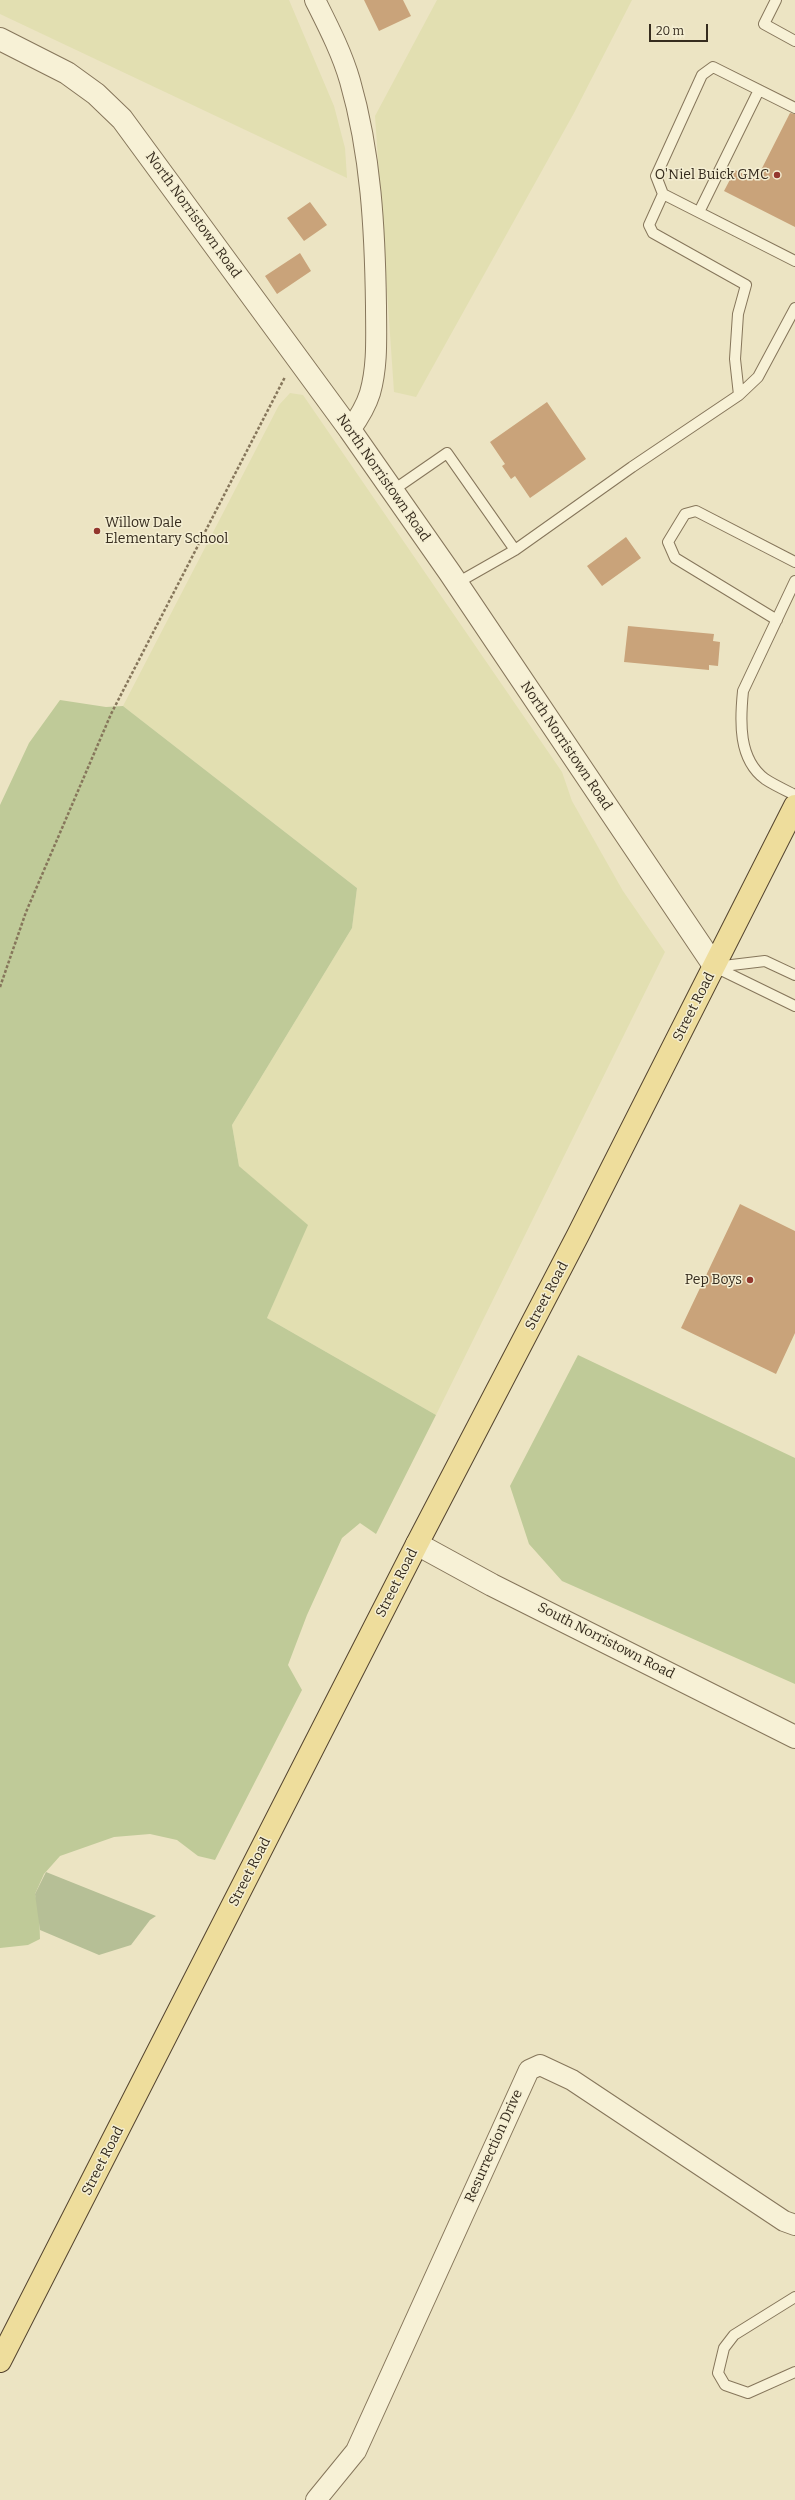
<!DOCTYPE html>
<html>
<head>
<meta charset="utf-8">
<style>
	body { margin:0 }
	#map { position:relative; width:795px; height:2500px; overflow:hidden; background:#ece4c3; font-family:Bitter,serif }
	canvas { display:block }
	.scale { position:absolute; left:649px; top:24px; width:59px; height:18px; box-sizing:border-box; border:2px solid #362c1e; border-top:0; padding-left:5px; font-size:12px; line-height:14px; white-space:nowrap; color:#362c1e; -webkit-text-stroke:3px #f4eed2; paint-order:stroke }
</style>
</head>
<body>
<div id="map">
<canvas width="795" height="2500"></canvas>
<div class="scale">20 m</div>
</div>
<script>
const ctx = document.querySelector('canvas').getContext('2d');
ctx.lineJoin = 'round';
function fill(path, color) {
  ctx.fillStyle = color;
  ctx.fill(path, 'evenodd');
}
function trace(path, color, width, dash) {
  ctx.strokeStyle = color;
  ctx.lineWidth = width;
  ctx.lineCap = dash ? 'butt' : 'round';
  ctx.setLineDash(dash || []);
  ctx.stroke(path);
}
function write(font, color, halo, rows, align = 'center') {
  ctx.font = font + ' Bitter,serif';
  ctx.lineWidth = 3;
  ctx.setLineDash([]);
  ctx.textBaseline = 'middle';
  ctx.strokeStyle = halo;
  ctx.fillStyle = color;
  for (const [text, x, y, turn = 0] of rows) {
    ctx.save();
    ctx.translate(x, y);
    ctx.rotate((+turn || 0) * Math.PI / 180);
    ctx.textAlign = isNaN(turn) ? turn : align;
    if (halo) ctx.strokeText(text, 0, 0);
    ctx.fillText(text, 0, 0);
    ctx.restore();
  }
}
fill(new Path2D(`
	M 0,0 L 289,0 L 334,106 L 345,148 L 347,178 L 0,14 Z
	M 437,0 L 632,0 L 574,113 L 416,397 L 394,392 L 375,116 Z
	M 290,393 L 303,395 L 562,772 L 572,801 L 623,891 L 665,952 L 436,1415 L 267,1318 L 307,1225 L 239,1166 L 232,1125 L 352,928 L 357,888 L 123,706 L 279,405 Z`), '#e2dfb1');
fill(new Path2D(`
	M 60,700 L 106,707 L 123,706 L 357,888 L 352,928 L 232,1125 L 239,1166 L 308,1225 L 267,1318 L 436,1415 L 376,1534 L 360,1523 L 342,1538 L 307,1615 L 288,1665 L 302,1690 L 215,1860 L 198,1856 L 177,1840 L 150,1834 L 114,1837 L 60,1856 L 44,1874 L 35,1894 L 39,1910 L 40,1939 L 28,1945 L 0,1948 L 0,805 L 29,743 Z
	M 578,1355 L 795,1458 L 795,1684 L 562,1581 L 529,1544 L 510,1486 Z`), '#bfca98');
fill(new Path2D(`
	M 46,1872 L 156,1916 L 150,1920 L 131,1945 L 99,1955 L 40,1930 L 35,1894 Z`), '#b6bf96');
fill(new Path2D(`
	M 364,0 L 403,0 L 411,16 L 379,31 Z
	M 790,113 L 795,114 L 795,227 L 724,191 L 735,170 L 756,180 Z
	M 310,202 L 327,225 L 304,241 L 287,218 Z
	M 300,253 L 311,271 L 277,294 L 265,276 Z
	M 547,402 L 586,459 L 530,498 L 515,476 L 511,479 L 502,466 L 505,464 L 490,442 Z
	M 626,537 L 641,558 L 602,586 L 587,566 Z
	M 628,626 L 714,634 L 713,641 L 720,642 L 718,666 L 709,665 L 709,670 L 624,662 Z
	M 740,1204 L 795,1231 L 795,1333 L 776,1374 L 681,1328 Z`), '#c9a37a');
const service = new Path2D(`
	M 776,0 L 764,24 L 795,41
	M 795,108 L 713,67 L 702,75 L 656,176 L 663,194 L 795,261
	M 663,194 L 649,225 L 653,233 L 746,285 L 738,314 L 735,359 L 739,395
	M 699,212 L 759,90
	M 392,491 L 447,453 L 515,550
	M 795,581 L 743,691 C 740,721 738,759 765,779 C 774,785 785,790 795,795
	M 457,583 L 515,550 L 632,467 L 739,395 L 758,377 L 795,308
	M 777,620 L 675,558 L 668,542 L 685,514 L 696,511 L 795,562
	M 715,967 L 795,1006
	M 715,967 L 765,961 L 795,975
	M 795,2297 L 734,2335 L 724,2348 L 718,2373 L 725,2385 L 748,2393 L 795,2372`);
const minor = new Path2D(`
	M 315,0 C 328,26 342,53 350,81 C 371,154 375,230 376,306 C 376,335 378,365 370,393 C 366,406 358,419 350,430
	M 316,2500 L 356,2451 L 529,2070 L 540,2065 L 572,2080 L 784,2221 L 795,2225`);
const tertiary = new Path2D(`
	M 0,39 L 67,73 L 96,94 L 122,119 L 350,430 L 450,573 L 715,967
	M 417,1544 L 492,1585 L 795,1737`);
const primary = new Path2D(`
	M 0,2361 L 417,1544 L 578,1235 L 795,806`);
trace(service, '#86765b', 12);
trace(minor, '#86765b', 22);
trace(tertiary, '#86765b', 24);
trace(primary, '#54442f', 24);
trace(new Path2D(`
	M 0,987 L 26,912 L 111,714 L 285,377`), '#86765b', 2.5, [3, 2]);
trace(service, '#f7f1d6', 10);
trace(minor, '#f7f1d6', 20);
trace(tertiary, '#f7f1d6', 22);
trace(primary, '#eedd9c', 22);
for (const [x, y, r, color] of [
	[777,175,4,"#93362d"],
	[97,531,4,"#93362d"],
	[750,1280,4,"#93362d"]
]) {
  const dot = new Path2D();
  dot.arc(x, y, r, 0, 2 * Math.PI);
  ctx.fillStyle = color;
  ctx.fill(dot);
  trace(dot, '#f4eed2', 1.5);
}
write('14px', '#362c1e', '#f4eed2', [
	["O'Niel Buick GMC",769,175],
	["Willow Dale",105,523,"left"],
	["Elementary School",105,539,"left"],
	["Pep Boys",742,1280]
], 'right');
write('14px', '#362c1e', '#f4eed2', [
	["North Norristown Road",193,215,54],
	["North Norristown Road",383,478,55],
	["North Norristown Road",566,746,56],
	["Street Road",694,1007,-63],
	["Street Road",547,1296,-62],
	["Street Road",397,1583,-63],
	["South Norristown Road",606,1641,27],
	["Street Road",250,1872,-63],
	["Resurrection Drive",494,2146,-66],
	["Street Road",103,2161,-63]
]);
</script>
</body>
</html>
